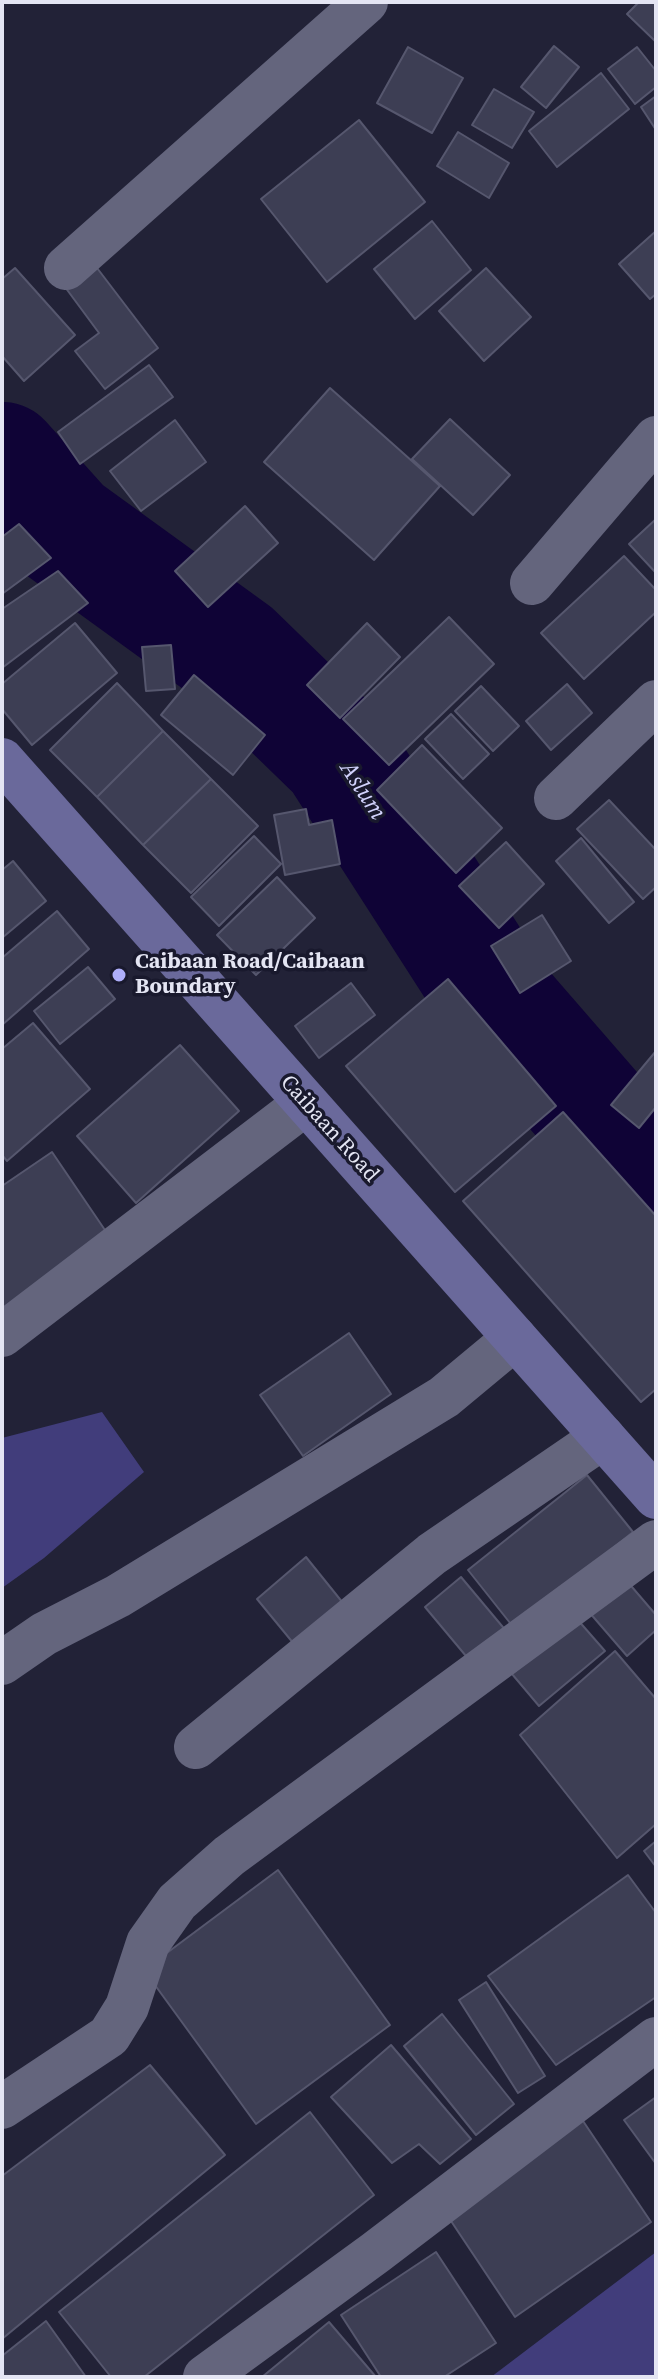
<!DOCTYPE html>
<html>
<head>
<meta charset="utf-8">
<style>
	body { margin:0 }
	#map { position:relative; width:658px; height:2379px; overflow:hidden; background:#222237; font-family:"Source Serif 4",serif }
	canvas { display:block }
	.frame { position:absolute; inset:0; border:4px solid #e4e5f3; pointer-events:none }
</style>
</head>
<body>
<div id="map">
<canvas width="658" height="2379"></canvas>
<div class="frame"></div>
</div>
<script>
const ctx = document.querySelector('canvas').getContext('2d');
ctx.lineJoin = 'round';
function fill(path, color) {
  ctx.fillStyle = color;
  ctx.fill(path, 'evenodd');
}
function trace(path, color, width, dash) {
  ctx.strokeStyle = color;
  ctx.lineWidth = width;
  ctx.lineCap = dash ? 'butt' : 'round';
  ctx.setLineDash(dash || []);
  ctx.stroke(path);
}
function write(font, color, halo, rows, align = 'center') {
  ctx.font = font + ' "Source Serif 4",serif';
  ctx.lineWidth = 7;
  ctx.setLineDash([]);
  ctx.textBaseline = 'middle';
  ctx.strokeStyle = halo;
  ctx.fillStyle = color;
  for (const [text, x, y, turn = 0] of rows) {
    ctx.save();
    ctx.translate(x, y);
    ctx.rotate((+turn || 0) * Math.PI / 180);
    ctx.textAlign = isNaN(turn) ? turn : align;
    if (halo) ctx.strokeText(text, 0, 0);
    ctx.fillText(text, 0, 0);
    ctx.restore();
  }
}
fill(new Path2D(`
	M 102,1412 L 144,1472 L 44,1558 L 2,1588 L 2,1438 Z
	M 656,2252 L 656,2377 L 491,2377 Z`), '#413d7b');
trace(new Path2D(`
	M 2,461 L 63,529 L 234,653 L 339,755 L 497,1001 L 656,1184`), '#0f0336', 118);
const building = new Path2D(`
	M 639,2 L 656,2 L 656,42 L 627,14 Z
	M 554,46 L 579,67 L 546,108 L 521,87 Z
	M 408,47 L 463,78 L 432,133 L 377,103 Z
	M 637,47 L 656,71 L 656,87 L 635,104 L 608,69 Z
	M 601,73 L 629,109 L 557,167 L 529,131 Z
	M 494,89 L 534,112 L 512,148 L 472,125 Z
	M 656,96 L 656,130 L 641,107 Z
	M 359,120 L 425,202 L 327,282 L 261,199 Z
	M 458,132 L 509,163 L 489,198 L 437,166 Z
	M 432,221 L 471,270 L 415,319 L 374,269 Z
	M 656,231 L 656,294 L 650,299 L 619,264 Z
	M 94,264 L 158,348 L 105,389 L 75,351 L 99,333 L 65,287 Z
	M 15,268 L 75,335 L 24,381 L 2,356 L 2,279 Z
	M 486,268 L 531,317 L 484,361 L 439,311 Z
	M 149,365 L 173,397 L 80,464 L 58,432 Z
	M 330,388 L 440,486 L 374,560 L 264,462 Z
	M 450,419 L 510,475 L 473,515 L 412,459 Z
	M 175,420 L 206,462 L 141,511 L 110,471 Z
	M 245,506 L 278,543 L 208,607 L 175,571 Z
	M 656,519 L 656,573 L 629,544 Z
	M 19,524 L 51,558 L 2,594 L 2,537 Z
	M 624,556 L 656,590 L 656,612 L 584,679 L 541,633 Z
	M 58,571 L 88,603 L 2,668 L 2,609 Z
	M 449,617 L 494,664 L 389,765 L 343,719 Z
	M 75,623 L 117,673 L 32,745 L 2,709 L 2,684 Z
	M 367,623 L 400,657 L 340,718 L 307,685 Z
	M 171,645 L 175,689 L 146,691 L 142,647 Z
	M 194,675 L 265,735 L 233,775 L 161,715 Z
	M 117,683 L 163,731 L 97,797 L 50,750 Z
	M 567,684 L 592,713 L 551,750 L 526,721 Z
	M 481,686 L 519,726 L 493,751 L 455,711 Z
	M 451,714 L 489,754 L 463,779 L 425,739 Z
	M 163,731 L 211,779 L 143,845 L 97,797 Z
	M 422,745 L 502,828 L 456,873 L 377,790 Z
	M 211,779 L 258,826 L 191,893 L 143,845 Z
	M 609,800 L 656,850 L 656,887 L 643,899 L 577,829 Z
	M 306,809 L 309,825 L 332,820 L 340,864 L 285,875 L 274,815 Z
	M 254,836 L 281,864 L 219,926 L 191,897 Z
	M 581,838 L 634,902 L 609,923 L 556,861 Z
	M 506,842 L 544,884 L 499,928 L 459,886 Z
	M 13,861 L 46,901 L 2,938 L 2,870 Z
	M 277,877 L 315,918 L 256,975 L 217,935 Z
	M 57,911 L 89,949 L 2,1025 L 2,958 Z
	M 542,915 L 571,961 L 520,993 L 491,946 Z
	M 88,967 L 115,999 L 60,1044 L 34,1011 Z
	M 448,979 L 556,1106 L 455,1192 L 346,1066 Z
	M 351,983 L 375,1015 L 319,1058 L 295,1026 Z
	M 33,1023 L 90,1089 L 7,1161 L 2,1155 L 2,1049 Z
	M 180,1045 L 239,1111 L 136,1203 L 77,1136 Z
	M 656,1051 L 656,1107 L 639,1128 L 611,1105 Z
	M 563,1112 L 656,1216 L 656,1389 L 641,1402 L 463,1201 Z
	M 52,1152 L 109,1236 L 2,1310 L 2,1186 Z
	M 349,1333 L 391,1394 L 303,1456 L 260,1395 Z
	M 587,1475 L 633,1532 L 514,1628 L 468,1570 Z
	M 306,1557 L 343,1603 L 294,1644 L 257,1599 Z
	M 461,1577 L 507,1632 L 471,1662 L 425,1607 Z
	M 626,1580 L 656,1615 L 656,1630 L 627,1656 L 589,1612 Z
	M 577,1619 L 605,1651 L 539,1706 L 512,1674 Z
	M 615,1651 L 656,1699 L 656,1824 L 617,1858 L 520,1735 Z
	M 656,1841 L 656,1867 L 644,1851 Z
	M 278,1870 L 390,2025 L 256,2124 L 144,1970 Z
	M 628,1875 L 656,1913 L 656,1997 L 556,2065 L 488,1976 Z
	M 486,1982 L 545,2076 L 518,2093 L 459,2000 Z
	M 442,2014 L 514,2104 L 476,2135 L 404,2046 Z
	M 391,2045 L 471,2139 L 440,2164 L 419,2144 L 392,2163 L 331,2097 Z
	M 150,2065 L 225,2155 L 2,2339 L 2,2176 Z
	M 656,2097 L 656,2164 L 624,2120 Z
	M 310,2112 L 374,2195 L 144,2377 L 111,2377 L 59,2312 Z
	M 579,2115 L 651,2222 L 515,2317 L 443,2209 Z
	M 436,2252 L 496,2343 L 444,2377 L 381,2377 L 341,2315 Z
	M 46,2321 L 86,2377 L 2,2377 L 2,2356 Z
	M 329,2322 L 376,2377 L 262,2377 Z`);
fill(building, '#3d3e54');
trace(building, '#56576e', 2);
trace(new Path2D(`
	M 66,268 L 366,2
	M 532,583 L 656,438
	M 556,798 L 656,702
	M 2,1335 L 306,1103
	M 2,1663 L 44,1634 L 118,1596 L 444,1397 L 515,1338
	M 196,1747 L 432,1554 L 603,1437
	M 2,2107 L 109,2036 L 127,2007 L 148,1943 L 177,1902 L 229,1856 L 656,1542
	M 205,2377 L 375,2253 L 656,2039`), '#64657d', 44);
trace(new Path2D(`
	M 2,760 L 656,1497`), '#6a699b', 44);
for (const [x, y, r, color] of [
	[119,975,8,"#aeaefa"]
]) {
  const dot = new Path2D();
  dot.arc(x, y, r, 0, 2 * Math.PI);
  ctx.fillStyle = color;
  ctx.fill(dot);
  trace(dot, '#19192d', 3);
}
write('bold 22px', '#e4e5f3', '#19192d', [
	["Caibaan Road/Caibaan",135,962],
	["Boundary",135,987]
], 'left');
write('22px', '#e4e5f3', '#19192d', [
	["Caibaan Road",329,1129,48]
]);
write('italic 24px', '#d1d2fc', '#19192d', [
	["Aslum",362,791,57]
]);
</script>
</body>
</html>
